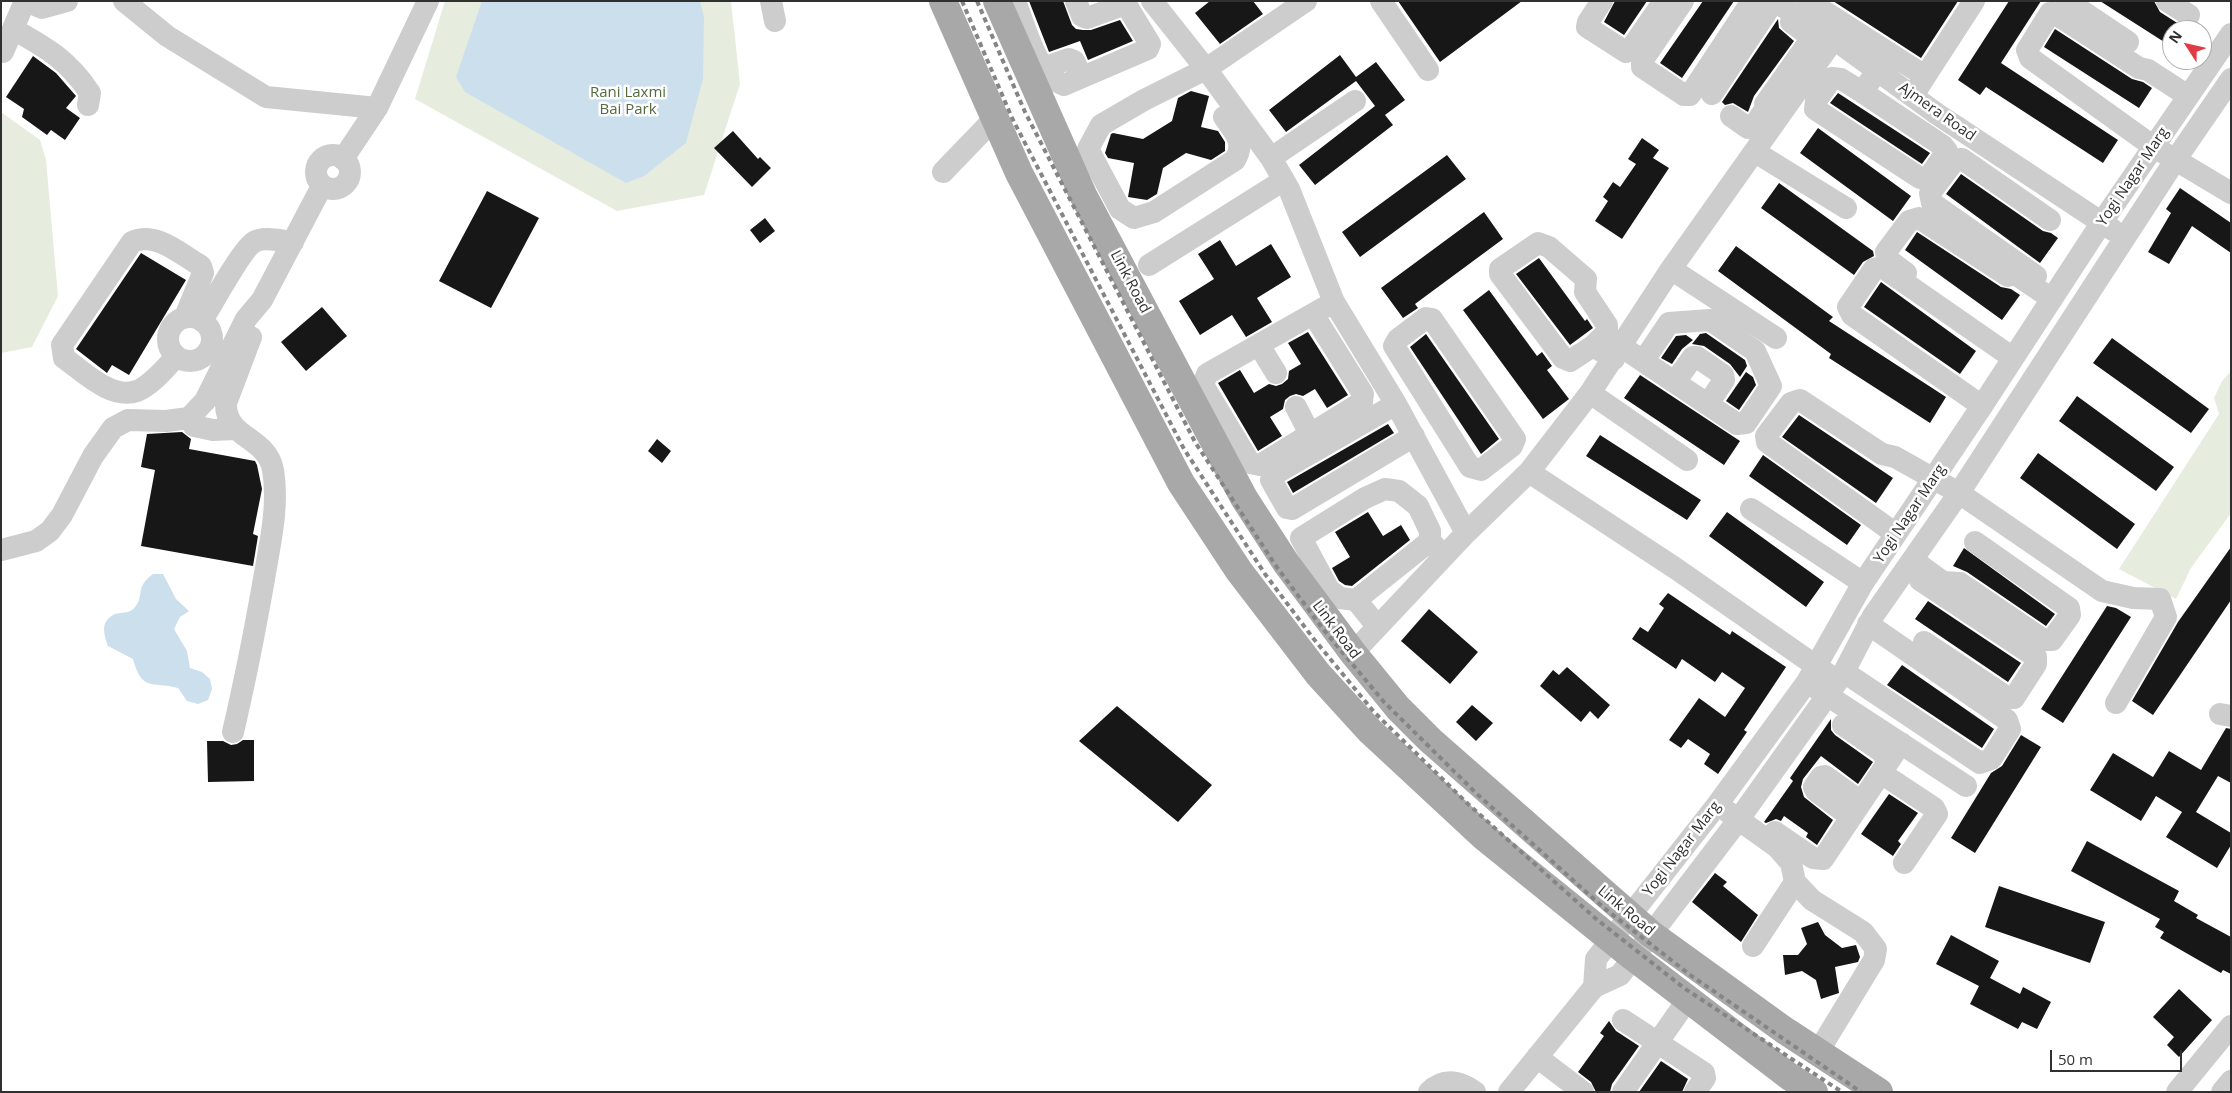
<!DOCTYPE html>
<html>
<head>
<meta charset="utf-8">
<style>
	body { margin:0 }
	#map { position:relative; width:2232px; height:1093px; overflow:hidden; background:#fff; font-family:"Open Sans",sans-serif }
	canvas { display:block }
	.frame { position:absolute; inset:0; border:2px solid #303030; pointer-events:none }
	.north { position:absolute; left:2162px; top:20px; width:50px; height:50px; box-sizing:border-box; background:#fff; border:1px solid #acacac; border-radius:50%; rotate:305deg; font-size:14px; font-weight:700; line-height:20px; text-align:center; color:#303030 }
	.north::after { content:''; display:block; margin:auto; width:18px; height:22px; background:#e03a47; clip-path:polygon(50% 0,100% 100%,50% 72%,0 100%) }
	.scale { position:absolute; left:2050px; top:1050px; width:132px; height:22px; box-sizing:border-box; border:2px solid #303030; border-top:0; padding-left:6px; font-size:15px; line-height:18px; white-space:nowrap; color:#303030; -webkit-text-stroke:4px #fff; paint-order:stroke }
</style>
</head>
<body>
<div id="map">
<canvas width="2232" height="1093"></canvas>
<div class="frame"></div>
<div class="north">N</div>
<div class="scale">50 m</div>
</div>
<script>
const ctx = document.querySelector('canvas').getContext('2d');
ctx.lineJoin = 'round';
function fill(path, color) {
  ctx.fillStyle = color;
  ctx.fill(path, 'evenodd');
}
function trace(path, color, width, dash) {
  ctx.strokeStyle = color;
  ctx.lineWidth = width;
  ctx.lineCap = dash ? 'butt' : 'round';
  ctx.setLineDash(dash || []);
  ctx.stroke(path);
}
function write(font, color, halo, rows, align = 'center') {
  ctx.font = font + ' "Open Sans",sans-serif';
  ctx.lineWidth = 5;
  ctx.setLineDash([]);
  ctx.textBaseline = 'middle';
  ctx.strokeStyle = halo;
  ctx.fillStyle = color;
  for (const [text, x, y, turn = 0] of rows) {
    ctx.save();
    ctx.translate(x, y);
    ctx.rotate((+turn || 0) * Math.PI / 180);
    ctx.textAlign = isNaN(turn) ? turn : align;
    if (halo) ctx.strokeText(text, 0, 0);
    ctx.fillText(text, 0, 0);
    ctx.restore();
  }
}
fill(new Path2D(`
	M 445,1 L 731,1 L 740,84 L 704,195 L 617,211 L 415,99 Z
	M 1,112 L 40,140 L 46,160 L 58,296 L 32,347 L 1,353 Z
	M 2231,371 L 2231,513 L 2191,568 L 2176,599 L 2119,569 L 2219,414 L 2214,398 L 2222,381 Z`), '#e6eddf');
fill(new Path2D(`
	M 482,1 L 700,1 L 704,17 L 703,79 L 686,143 L 644,176 L 626,183 L 465,92 L 456,77 Z
	M 153,574 L 163,574 L 176,599 L 189,611 L 180,617 L 174,629 L 187,651 L 190,668 L 202,672 L 210,679 L 212,689 L 208,700 L 198,704 L 187,701 L 178,688 C 151,681 142,692 133,659 L 108,646 C 104,635 100,622 113,615 C 121,611 129,615 135,607 C 145,596 134,588 153,574 Z`), '#ccdfec');
fill(new Path2D(`
	M 1029,1 L 1063,1 L 1072,25 L 1076,29 L 1083,30 L 1091,30 L 1120,20 L 1133,41 L 1088,60 L 1080,41 L 1049,52 Z
	M 1210,1 L 1253,1 L 1263,14 L 1220,44 L 1195,13 Z
	M 1398,1 L 1522,1 L 1440,62 Z
	M 1615,1 L 1647,1 L 1624,35 L 1604,22 Z
	M 1703,1 L 1734,1 L 1682,78 L 1660,63 Z
	M 1833,1 L 1958,1 L 1921,58 Z
	M 2009,1 L 2041,1 L 2001,63 L 2118,140 L 2103,163 L 1986,87 L 1980,95 L 1958,80 Z
	M 2100,1 L 2154,1 L 2160,12 L 2182,26 L 2189,28 L 2195,27 L 2200,30 L 2172,30 L 2172,47 Z
	M 1778,19 L 1779,28 L 1794,41 L 1754,96 L 1748,112 L 1733,103 L 1725,105 L 1722,102 Z
	M 2055,29 L 2132,79 L 2143,82 L 2152,88 L 2139,108 L 2044,47 Z
	M 1340,55 L 1356,77 L 1376,62 L 1405,100 L 1385,115 L 1393,125 L 1315,185 L 1299,165 L 1375,106 L 1356,81 L 1286,132 L 1269,110 Z
	M 33,56 L 56,73 L 76,96 L 66,108 L 80,118 L 65,140 L 51,130 L 47,135 L 22,117 L 24,109 L 6,97 Z
	M 1191,91 L 1209,96 L 1201,127 L 1218,131 L 1225,142 L 1225,151 L 1211,160 L 1186,153 L 1163,168 L 1157,194 L 1147,200 L 1128,197 L 1134,163 L 1108,158 L 1105,153 L 1111,134 L 1113,133 L 1143,139 L 1172,121 L 1178,98 Z
	M 1838,93 L 1930,153 L 1922,164 L 1830,103 Z
	M 1818,128 L 1911,196 L 1893,221 L 1800,153 Z
	M 733,131 L 758,159 L 760,157 L 771,168 L 752,187 L 714,148 Z
	M 1642,138 L 1659,150 L 1653,158 L 1669,168 L 1622,239 L 1595,221 L 1608,201 L 1603,197 L 1613,182 L 1620,187 L 1636,164 L 1628,159 Z
	M 1447,155 L 1466,179 L 1360,257 L 1342,232 Z
	M 1961,174 L 2043,231 L 2051,233 L 2058,238 L 2040,263 L 1946,194 Z
	M 1779,183 L 1873,251 L 1874,256 L 1863,262 L 1854,275 L 1761,208 Z
	M 2180,188 L 2231,223 L 2231,253 L 2192,226 L 2169,264 L 2148,252 L 2171,213 L 2166,209 Z
	M 487,191 L 539,218 L 491,308 L 439,281 Z
	M 1484,212 L 1503,239 L 1415,304 L 1418,308 L 1403,318 L 1381,288 Z
	M 765,218 L 775,231 L 760,243 L 750,230 Z
	M 1917,232 L 2001,287 L 2011,289 L 2020,295 L 2002,320 L 1905,250 Z
	M 1220,240 L 1236,266 L 1271,244 L 1291,277 L 1257,298 L 1272,322 L 1246,337 L 1232,315 L 1200,335 L 1179,301 L 1214,279 L 1198,254 Z
	M 1736,246 L 1833,317 L 1829,321 L 1946,397 L 1930,423 L 1829,358 L 1831,354 L 1718,271 Z
	M 141,253 L 186,280 L 129,375 L 112,365 L 107,373 L 76,349 Z
	M 1539,258 L 1585,321 L 1587,319 L 1593,328 L 1570,345 L 1516,274 Z
	M 1881,282 L 1976,351 L 1960,374 L 1864,307 Z
	M 1489,290 L 1537,356 L 1542,352 L 1552,366 L 1547,370 L 1569,399 L 1543,419 L 1463,310 Z
	M 322,307 L 347,336 L 306,371 L 281,342 Z
	M 1308,332 L 1348,395 L 1327,408 L 1315,389 L 1303,396 L 1296,394 L 1290,396 L 1285,400 L 1283,409 L 1270,417 L 1282,436 L 1258,451 L 1218,383 L 1240,370 L 1254,393 L 1269,384 L 1276,386 L 1282,384 L 1288,379 L 1289,371 L 1301,364 L 1288,343 Z
	M 1706,333 L 1745,360 L 1747,366 L 1740,377 L 1730,364 L 1704,346 L 1692,344 L 1700,334 Z
	M 1426,334 L 1499,439 L 1481,454 L 1410,347 Z
	M 1686,335 L 1693,340 L 1682,349 L 1672,364 L 1661,358 L 1676,336 Z
	M 2112,338 L 2209,409 L 2191,433 L 2093,363 Z
	M 1746,372 L 1753,377 L 1756,385 L 1739,410 L 1726,401 Z
	M 1640,375 L 1740,441 L 1724,465 L 1624,398 Z
	M 2077,396 L 2174,467 L 2156,491 L 2059,421 Z
	M 1799,415 L 1893,478 L 1876,503 L 1782,437 Z
	M 1388,424 L 1394,433 L 1293,493 L 1287,482 Z
	M 182,432 L 191,439 L 189,449 L 255,461 L 257,465 L 262,489 L 253,534 L 258,536 L 253,566 L 141,546 L 155,470 L 141,467 L 147,434 Z
	M 1600,435 L 1701,500 L 1687,520 L 1586,456 Z
	M 657,439 L 671,451 L 662,463 L 648,451 Z
	M 2038,453 L 2135,524 L 2117,549 L 2020,478 Z
	M 1763,455 L 1861,525 L 1847,545 L 1749,476 Z
	M 1368,512 L 1383,536 L 1401,525 L 1410,540 L 1352,586 L 1345,585 L 1339,581 L 1332,568 L 1350,557 L 1335,532 Z
	M 1727,512 L 1824,582 L 1806,607 L 1709,536 Z
	M 2231,547 L 2231,600 L 2153,715 L 2132,701 L 2178,622 Z
	M 1964,548 L 2055,614 L 2046,626 L 1967,572 L 1953,566 Z
	M 1668,593 L 1730,635 L 1732,631 L 1786,667 L 1744,730 L 1747,732 L 1718,774 L 1704,764 L 1710,754 L 1688,739 L 1681,748 L 1669,740 L 1699,698 L 1725,717 L 1745,688 L 1722,672 L 1715,682 L 1682,659 L 1676,669 L 1632,639 L 1640,627 L 1648,632 L 1664,608 L 1659,604 Z
	M 1928,601 L 2021,663 L 2008,682 L 1915,619 Z
	M 2107,606 L 2116,608 L 2131,617 L 2063,723 L 2041,709 Z
	M 1429,609 L 1478,652 L 1450,684 L 1401,641 Z
	M 1902,665 L 1994,729 L 1982,748 L 1887,685 Z
	M 1567,667 L 1610,705 L 1598,719 L 1590,711 L 1581,722 L 1540,686 L 1553,670 L 1559,675 Z
	M 1472,705 L 1493,723 L 1476,741 L 1456,722 Z
	M 1117,706 L 1212,785 L 1178,822 L 1079,741 Z
	M 1831,719 L 1831,730 L 1835,735 L 1873,762 L 1858,784 L 1821,756 L 1803,779 L 1801,787 L 1804,797 L 1833,820 L 1817,845 L 1806,837 L 1808,833 L 1784,816 L 1781,821 L 1776,819 L 1766,823 L 1764,822 L 1793,781 L 1790,778 Z
	M 2226,728 L 2231,729 L 2231,783 L 2218,776 L 2196,812 L 2231,833 L 2231,845 L 2217,868 L 2166,837 L 2182,812 L 2156,796 L 2141,821 L 2090,790 L 2113,753 L 2153,777 L 2169,751 L 2201,770 Z
	M 2021,735 L 2041,747 L 1975,853 L 1951,838 L 1991,773 L 2002,766 Z
	M 243,740 L 254,740 L 254,781 L 208,782 L 207,741 L 223,741 L 231,745 L 237,744 Z
	M 1889,794 L 1918,813 L 1898,841 L 1901,844 L 1893,856 L 1861,834 Z
	M 2087,841 L 2179,891 L 2174,901 L 2198,915 L 2196,918 L 2231,937 L 2231,974 L 2223,970 L 2221,973 L 2160,938 L 2164,932 L 2155,927 L 2160,919 L 2071,871 Z
	M 1715,873 L 1727,882 L 1723,886 L 1758,915 L 1741,942 L 1692,902 Z
	M 1999,886 L 2105,922 L 2090,963 L 1985,927 Z
	M 1818,922 L 1825,935 L 1842,948 L 1856,945 L 1860,957 L 1858,962 L 1835,967 L 1839,993 L 1821,999 L 1816,980 L 1802,971 L 1785,975 L 1783,955 L 1798,955 L 1807,944 L 1801,928 Z
	M 1951,935 L 1999,961 L 1990,978 L 2020,994 L 2023,987 L 2051,1002 L 2037,1029 L 2022,1022 L 2018,1029 L 1970,1004 L 1979,986 L 1936,964 Z
	M 2179,989 L 2212,1020 L 2179,1057 L 2167,1045 L 2174,1037 L 2153,1017 Z
	M 1609,1021 L 1616,1031 L 1639,1046 L 1612,1084 L 1610,1092 L 1596,1092 L 1591,1082 L 1578,1072 L 1604,1036 L 1600,1033 Z
	M 1661,1061 L 1688,1079 L 1682,1092 L 1639,1092 Z`), '#171717');
trace(new Path2D(`
	M 26,1 L 42,8 L 67,1
	M 124,1 L 167,36 L 266,97 L 377,108
	M 771,1 L 775,21
	M 1015,1 C 1025,26 1037,76 1064,85 L 1148,49 L 1150,44 L 1124,1
	M 1076,1 L 1082,16 L 1087,18 L 1126,4
	M 1152,1 L 1206,69 L 1271,158 L 1289,189 L 1334,302 L 1396,404 L 1466,533
	M 1381,1 L 1428,70
	M 1602,1 L 1588,22 L 1587,27 L 1626,52 L 1630,50 L 1664,1
	M 1683,1 L 1642,61 L 1642,67 L 1684,95 L 1690,95 L 1752,1
	M 1774,1 L 1834,39 L 1937,114 L 2113,230
	M 1808,1 L 1925,76
	M 2067,1 L 2128,42
	M 2167,1 L 2189,15
	M 13,29 C 47,48 68,60 90,93 L 88,105
	M 3,52 L 25,1
	M 1043,68 L 1069,59 L 1074,61 L 1082,77
	M 1917,89 L 1974,1
	M 1862,92 L 1943,146 L 1947,151 L 1929,177 L 1920,178 L 1815,109 L 1816,101 L 1832,78 L 1841,79 L 1862,92 L 1878,70
	M 1712,94 L 1774,1
	M 2188,96 L 2148,70 L 2139,68 L 2054,13 L 2050,13 L 2027,50 L 2030,58 L 2154,147 L 2231,193
	M 1731,116 L 1748,128 L 1753,127 L 1766,108 L 1765,104 L 1811,39 L 1811,37 L 1791,22
	M 1224,117 C 1234,132 1246,142 1235,160 L 1154,212 L 1134,218 L 1120,209 L 1088,149 L 1101,125 L 1144,100 L 1206,69 L 1306,1
	M 1755,152 L 1846,208
	M316 172a17 17 0 1 1 34 0a17 17 0 1 1-34 0Z
	M 1271,158 L 1355,101
	M 343,159 L 377,108 L 428,1
	M 943,172 L 995,118
	M 1149,265 L 1284,180
	M 1671,269 L 1776,338
	M 1906,273 L 1890,261 L 1886,252 L 1909,221 L 1919,218 L 2008,276 L 2015,274 L 2052,299
	M 2036,276 L 1932,203 L 1930,193 L 1955,160 L 1962,159 L 2050,220
	M 1313,314 L 1363,394 L 1362,402 L 1260,465 L 1250,463 L 1203,385 L 1207,374 L 1334,302
	M168 339a22 22 0 1 1 44 0a22 22 0 1 1-44 0Z
	M 1426,318 L 1432,319 L 1515,439 L 1512,446 L 1481,470 L 1470,467 L 1394,346 L 1398,339 Z
	M 202,321 C 211,306 242,249 254,242 C 263,236 282,241 293,242
	M 1259,345 L 1276,373
	M 1593,346 L 1607,332 L 1607,325 L 1585,292 L 1586,279 L 1549,247 L 1538,243 L 1500,269 L 1500,274 L 1563,358 L 1570,361 L 1593,346 L 1614,359
	M 1622,347 L 1737,424 L 1746,423 L 1771,386 L 1755,351 L 1710,320 L 1669,323 L 1644,360
	M 176,357 C 165,368 152,385 137,391 C 111,400 84,372 64,358 L 62,345 L 132,242 C 156,231 180,254 201,266 L 203,273 L 185,317
	M 1675,382 L 1693,357 L 1697,357 L 1723,375 L 1724,380 L 1708,404
	M 1590,393 L 1687,460
	M 1396,404 L 1273,475 L 1271,480 L 1287,508 L 1292,509 L 1414,436
	M 1982,406 L 1852,315 L 1848,307 L 1874,269 L 1882,267 L 2013,358
	M 1296,407 L 1310,434
	M 189,418 L 194,426 L 213,430 L 235,429
	M 1529,472 L 1675,568 L 1829,675
	M 1751,509 L 1863,583
	M 1896,534 L 1767,442 L 1766,436 L 1791,403 L 1800,400 L 1882,454 L 1895,457 L 1959,493 L 2102,591 L 2133,598 L 2160,599 L 2166,617 L 2116,703
	M 1,550 L 36,541 L 50,531 L 62,515 L 93,456 L 113,428 L 128,420 L 166,421 L 189,418 L 205,401 L 246,319 L 262,300 L 322,186
	M 1913,560 L 1943,582 L 1960,583 L 2044,640 L 2052,640 L 2070,615 L 2069,608 L 1975,542
	M 1920,580 L 2036,657 L 2036,664 L 2014,698 L 2008,698 L 1924,642
	M 1356,600 L 1430,541
	M 1377,626 L 1356,600 L 1340,598 L 1329,590 L 1301,538 L 1365,498 L 1385,489 L 1399,491 L 1418,506 L 1430,531 L 1430,541 L 1444,556
	M 1353,653 L 1466,533 L 1529,472 L 1590,393 L 1671,269 L 1834,39
	M 1844,672 L 1980,763 L 1991,759 L 2010,729 L 2007,720 L 1868,624
	M 1816,688 L 1966,786
	M 2220,714 L 2231,716
	M 1843,725 L 1882,752 L 1888,762
	M 233,732 C 245,681 255,630 264,579 C 270,543 279,506 273,470 C 267,436 225,439 226,403 L 251,337
	M 1881,773 L 1934,808 L 1937,814 L 1904,863
	M 1728,812 L 1777,847 L 1791,863 L 1795,882 L 1812,900 L 1863,932 L 1876,949 L 1874,960 L 1818,1052
	M 1851,817 L 1816,791 L 1814,787 L 1821,777 L 1825,776 L 1861,802
	M 1775,832 L 1813,858 L 1823,859 L 1901,743
	M 1753,946 L 1795,882
	M 1594,987 L 1596,959 L 1717,805 L 1807,682 L 1863,583 L 1982,406 L 2102,222 L 2231,34
	M 1623,1020 L 1704,1073 L 1705,1078 L 1695,1092
	M 1537,1057 L 1583,1092
	M 1429,1092 C 1443,1078 1459,1080 1475,1092
	M 1509,1092 L 1594,987 L 1620,975 L 1739,819 L 1844,672 L 1873,616 L 1959,493 L 2176,159 L 2231,79
	M 1623,1092 L 1688,999
	M 2177,1092 L 2231,1026
	M 2222,1092 L 2231,1081`), '#cdcdcd', 22);
trace(new Path2D(`
	M 943,1 L 1019,173 L 1181,483 L 1239,571 L 1318,674 L 1370,731 L 1483,836 L 1633,957 L 1790,1077 L 1814,1092
	M 997,1 L 1083,195 L 1244,498 L 1286,563 L 1353,653 L 1398,708 L 1430,740 L 1651,934 L 1784,1030 L 1879,1092`), '#a8a8a8', 28);
trace(new Path2D(`
	M 962,1 L 1012,118 L 1184,449 L 1265,574 L 1313,638 L 1374,712 L 1468,804 L 1595,918 L 1684,988 L 1842,1092
	M 977,1 L 1025,112 L 1195,442 L 1276,566 L 1323,629 L 1384,702 L 1477,794 L 1604,908 L 1693,977 L 1861,1092`), '#858585', 4, [5, 4]);
write('15px', '#546b3e', '#fff', [
	["Rani Laxmi",628,93],
	["Bai Park",628,110]
]);
write('15px', '#303030', '#fff', [
	["Ajmera Road",1937,112,35],
	["Yogi Nagar Marg",2133,177,-56],
	["Link Road",1130,282,62],
	["Yogi Nagar Marg",1910,514,-56],
	["Link Road",1336,630,53],
	["Yogi Nagar Marg",1682,849,-52],
	["Link Road",1626,911,40]
]);
</script>
</body>
</html>
